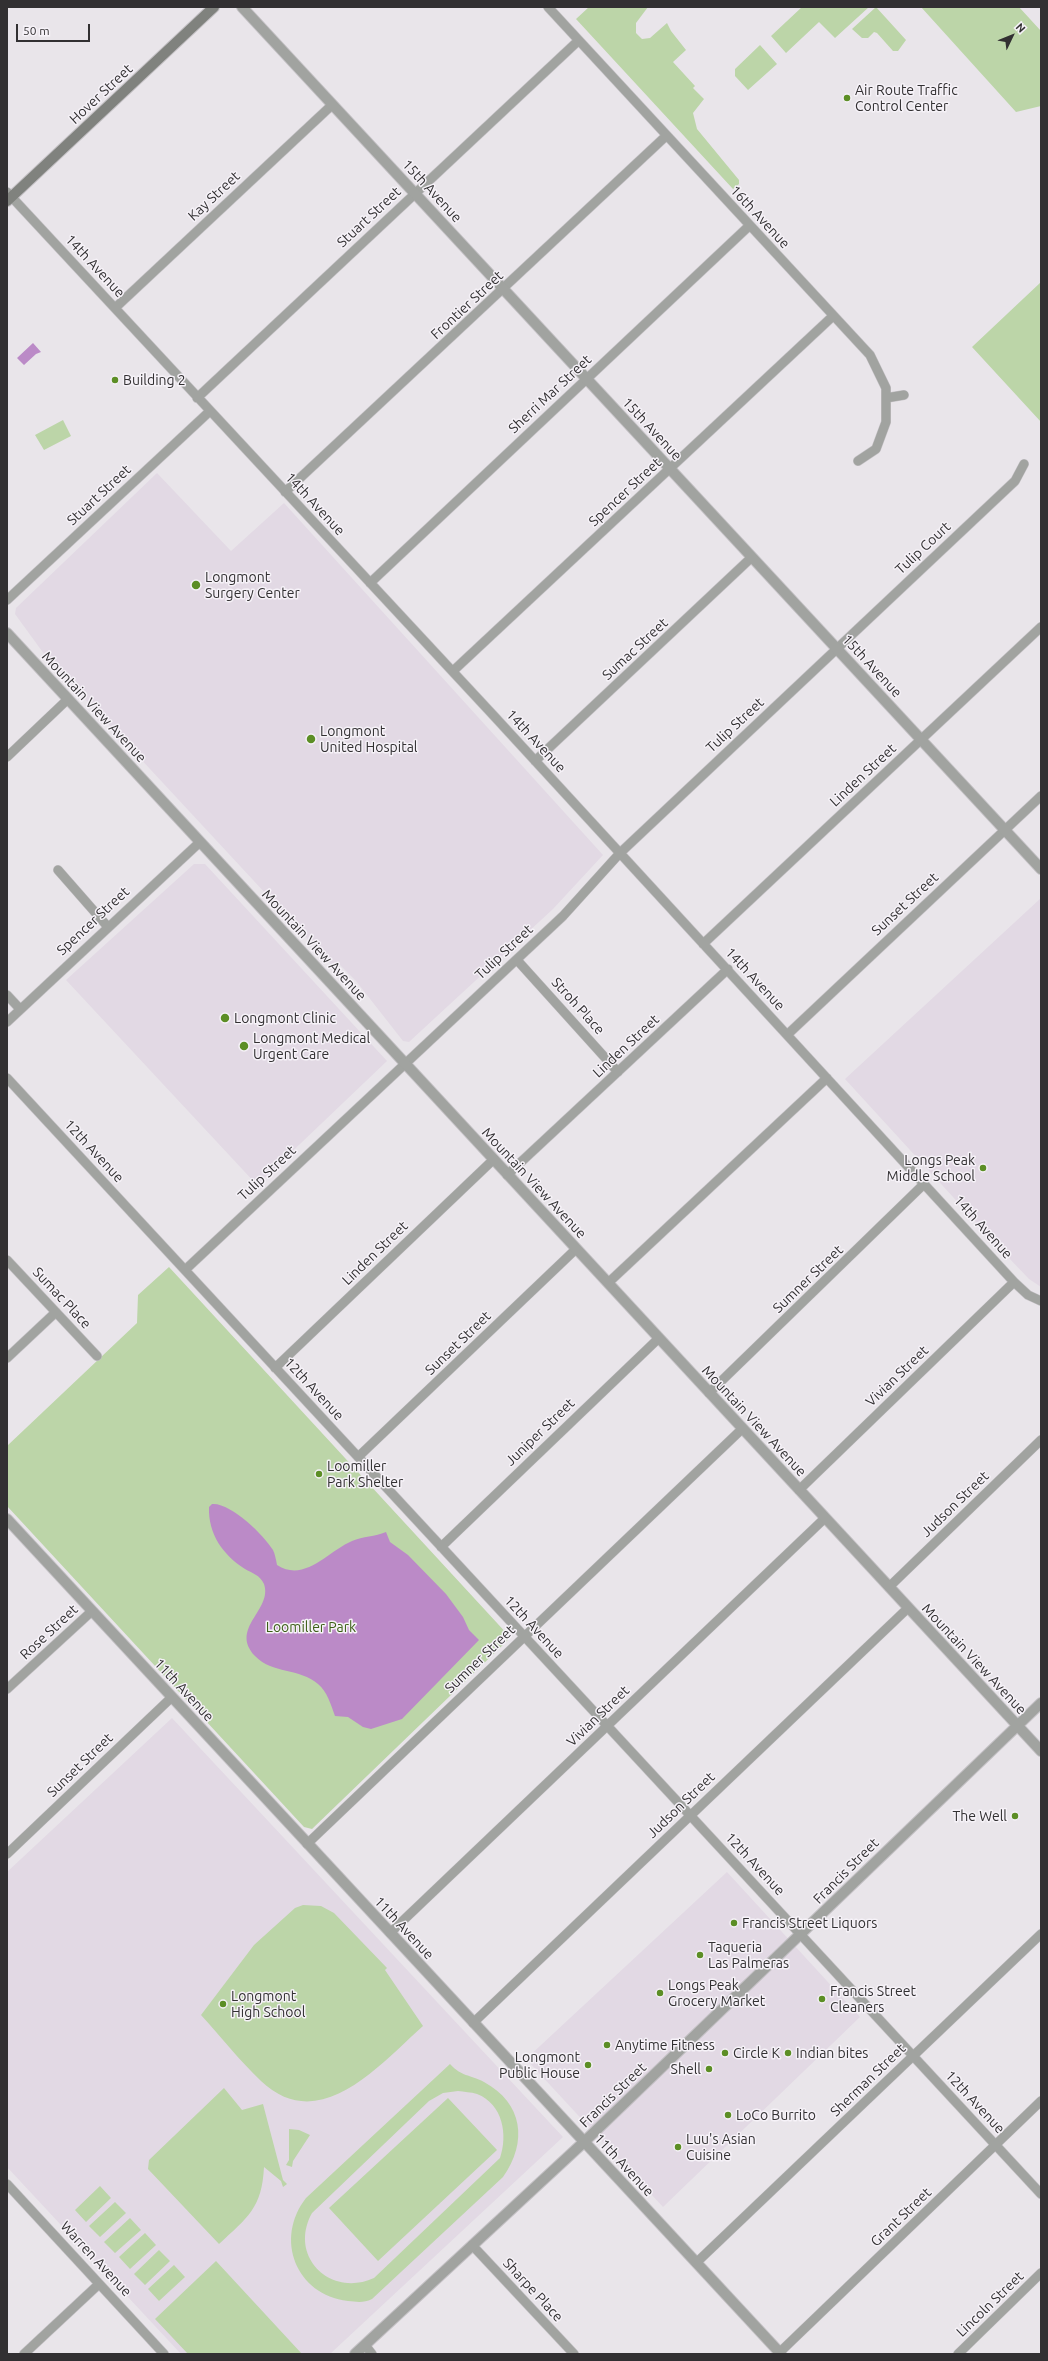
<!DOCTYPE html>
<html>
<head>
<meta charset="utf-8">
<style>
	body { margin:0 }
	#map { position:relative; width:1048px; height:2361px; overflow:hidden; background:#e9e5ea; font-family:Ubuntu,sans-serif }
	canvas { display:block }
	.frame { position:absolute; inset:0; border:8px solid #323032; pointer-events:none }
	.north { position:absolute; left:992px; top:16px; width:40px; height:40px; -webkit-text-stroke:3px #f6f2f8; paint-order:stroke; rotate:47deg; font-size:11px; font-weight:700; line-height:16px; text-align:center; color:#323032 }
	.north::after { content:''; display:block; margin:auto; width:14px; height:18px; background:#323032; clip-path:polygon(50% 0,100% 100%,50% 72%,0 100%) }
	.scale { position:absolute; left:16px; top:24px; width:74px; height:18px; box-sizing:border-box; border:2px solid #323032; border-top:0; padding-left:5px; font-size:12px; line-height:14px; white-space:nowrap; color:#323032; -webkit-text-stroke:3px #f6f2f8; paint-order:stroke }
</style>
</head>
<body>
<div id="map">
<canvas width="1048" height="2361"></canvas>
<div class="frame"></div>
<div class="north">N</div>
<div class="scale">50 m</div>
</div>
<script>
const ctx = document.querySelector('canvas').getContext('2d');
ctx.lineJoin = 'round';
function fill(path, color) {
  ctx.fillStyle = color;
  ctx.fill(path, 'evenodd');
}
function trace(path, color, width, dash) {
  ctx.strokeStyle = color;
  ctx.lineWidth = width;
  ctx.lineCap = dash ? 'butt' : 'round';
  ctx.setLineDash(dash || []);
  ctx.stroke(path);
}
function write(font, color, halo, rows, align = 'center') {
  ctx.font = font + ' Ubuntu,sans-serif';
  ctx.lineWidth = 3;
  ctx.setLineDash([]);
  ctx.textBaseline = 'middle';
  ctx.strokeStyle = halo;
  ctx.fillStyle = color;
  for (const [text, x, y, turn = 0] of rows) {
    ctx.save();
    ctx.translate(x, y);
    ctx.rotate((+turn || 0) * Math.PI / 180);
    ctx.textAlign = isNaN(turn) ? turn : align;
    if (halo) ctx.strokeText(text, 0, 0);
    ctx.fillText(text, 0, 0);
    ctx.restore();
  }
}
fill(new Path2D(`
	M 157,473 L 231,551 L 284,503 L 603,855 L 553,909 L 409,1042 L 403,1041 L 356,981 L 337,962 L 331,964 L 47,658 L 15,614 L 16,608 Z
	M 194,864 L 205,864 L 387,1061 L 257,1185 L 66,980 Z
	M 1041,898 L 1041,1287 L 1029,1279 L 1007,1256 L 845,1079 Z
	M 172,1718 L 563,2137 L 330,2354 L 181,2354 L 7,2167 L 7,1872 Z
	M 727,1872 L 860,2017 L 663,2207 L 526,2059 Z`), '#e2d9e4');
fill(new Path2D(`
	M 589,7 L 648,7 L 636,23 L 636,33 L 642,39 L 650,38 L 667,23 L 671,31 L 686,50 L 673,62 L 695,86 L 693,88 L 704,99 L 693,113 L 697,129 L 739,180 L 739,184 L 733,189 L 576,19 Z
	M 802,7 L 869,7 L 835,38 L 819,22 L 786,53 L 771,36 Z
	M 876,7 L 906,40 L 898,51 L 893,51 L 877,33 L 874,32 L 868,38 L 862,38 L 852,29 Z
	M 921,7 L 1019,7 L 1041,31 L 1041,106 L 1016,112 Z
	M 760,45 L 777,64 L 748,90 L 735,76 L 735,69 Z
	M 1041,282 L 1041,422 L 972,347 Z
	M 63,420 L 71,436 L 44,450 L 35,435 Z
	M 169,1267 L 509,1636 L 507,1641 L 312,1829 L 304,1827 L 7,1506 L 7,1446 L 137,1323 L 138,1295 Z
	M 303,1905 L 321,1906 L 334,1913 L 387,1968 L 385,1970 L 423,2026 C 380,2064 320,2137 261,2081 C 240,2061 221,2037 201,2015 L 254,1945 L 295,1908 Z
	M 450,2064 C 462,2077 469,2074 484,2082 C 523,2103 528,2142 503,2177 L 372,2299 C 364,2303 357,2302 348,2301 C 296,2295 274,2239 306,2198 ZM 458,2091 C 464,2092 471,2092 477,2094 C 503,2104 508,2135 500,2158 L 374,2278 C 330,2298 288,2256 312,2213 L 429,2101 L 443,2093 Z
	M 224,2088 L 242,2110 L 263,2104 L 283,2180 L 287,2184 L 283,2187 L 281,2181 L 264,2167 C 262,2208 248,2217 219,2244 L 148,2169 L 149,2160 Z
	M 448,2098 L 497,2150 L 378,2261 L 329,2208 Z
	M 289,2129 L 299,2130 L 310,2135 L 293,2161 L 292,2167 L 286,2165 L 289,2160 Z
	M 100,2186 L 111,2198 L 86,2222 L 75,2210 Z
	M 115,2202 L 126,2213 L 100,2237 L 89,2226 Z
	M 130,2218 L 141,2230 L 115,2253 L 104,2242 Z
	M 145,2233 L 156,2245 L 130,2269 L 119,2257 Z
	M 159,2250 L 170,2261 L 145,2285 L 134,2274 Z
	M 216,2261 L 302,2354 L 188,2354 L 155,2319 Z
	M 174,2265 L 185,2277 L 159,2301 L 148,2289 Z`), '#bcd5a8');
fill(new Path2D(`
	M 33,343 L 41,352 L 36,354 L 24,365 L 17,358 Z
	M 212,1504 C 230,1502 264,1535 273,1550 C 275,1554 276,1560 277,1565 C 305,1583 328,1551 352,1541 C 363,1536 375,1537 386,1532 L 390,1542 L 408,1555 L 446,1594 L 463,1617 L 469,1630 L 479,1640 L 402,1719 L 371,1729 L 363,1727 L 348,1717 L 335,1716 C 331,1705 327,1691 318,1684 C 300,1668 272,1674 255,1656 C 229,1628 273,1610 264,1584 C 260,1575 252,1573 245,1569 C 223,1555 208,1534 209,1507 Z`), '#bb8ac7');
const minor = new Path2D(`
	M 548,7 L 870,355 L 886,388 L 886,422 L 876,449 L 858,461
	M 7,192 L 494,716 L 1014,1282 L 1028,1295 L 1041,1301
	M 115,308 L 332,105
	M 197,398 L 578,41
	M 886,398 L 904,395
	M 285,492 L 666,136
	M 370,583 L 749,226
	M 7,600 L 210,411
	M 453,671 L 833,316
	M 7,757 L 68,699
	M 535,761 L 752,557
	M 58,870 L 108,927
	M 703,944 L 1041,627
	M 517,960 L 618,1072
	M 7,995 L 20,1009
	M 7,1022 L 200,842
	M 788,1034 L 1041,796
	M 7,1078 L 1041,2194
	M 507,1175 L 728,969
	M 7,1260 L 97,1356
	M 185,1270 L 563,916 L 620,853 L 1015,481 L 1024,464
	M 608,1283 L 827,1078
	M 7,1358 L 56,1312
	M 275,1368 L 494,1159
	M 709,1393 L 924,1184
	M 358,1457 L 576,1249
	M 799,1490 L 1014,1282
	M 441,1547 L 659,1338
	M 889,1587 L 1041,1440
	M 7,1689 L 92,1611
	M 307,1844 L 742,1429
	M 7,1854 L 172,1697
	M 390,1933 L 825,1518
	M 473,2023 L 908,1608
	M 7,2184 L 164,2354
	M 472,2245 L 574,2354
	M 696,2263 L 1041,1934
	M 365,2345 L 372,2354
	M 780,2352 L 1041,2101
	M 24,2354 L 99,2284
	M 958,2354 L 1041,2273`);
const tertiary = new Path2D(`
	M 242,7 L 1041,869
	M 7,633 L 1041,1751
	M 7,1519 L 781,2354
	M 355,2354 L 584,2142 L 1041,1703`);
const secondary = new Path2D(`
	M 7,201 L 214,7`);
trace(minor, '#c4c1c5', 10);
trace(tertiary, '#c4c1c5', 12);
trace(secondary, '#c4c1c5', 12);
trace(minor, '#a1a3a0', 9);
trace(tertiary, '#a1a3a0', 10);
trace(secondary, '#80827e', 10);
for (const [x, y, r, color] of [
	[847,98,4,"#5c8e25"],
	[115,380,4,"#5c8e25"],
	[196,585,5,"#5c8e25"],
	[311,739,5,"#5c8e25"],
	[225,1018,5,"#5c8e25"],
	[244,1046,5,"#5c8e25"],
	[983,1168,4,"#5c8e25"],
	[319,1474,4,"#5c8e25"],
	[1015,1816,4,"#5c8e25"],
	[734,1923,4,"#5c8e25"],
	[700,1955,4,"#5c8e25"],
	[660,1993,4,"#5c8e25"],
	[822,1999,4,"#5c8e25"],
	[223,2004,4,"#5c8e25"],
	[607,2045,4,"#5c8e25"],
	[725,2053,4,"#5c8e25"],
	[788,2053,4,"#5c8e25"],
	[588,2065,4,"#5c8e25"],
	[709,2069,4,"#5c8e25"],
	[728,2115,4,"#5c8e25"],
	[678,2147,4,"#5c8e25"]
]) {
  const dot = new Path2D();
  dot.arc(x, y, r, 0, 2 * Math.PI);
  ctx.fillStyle = color;
  ctx.fill(dot);
  trace(dot, '#f6f2f8', 1.5);
}
write('14px', '#323032', '#f6f2f8', [
	["Air Route Traffic",855,90],
	["Control Center",855,106],
	["Building 2",123,380],
	["Longmont",205,577],
	["Surgery Center",205,593],
	["Longmont",320,731],
	["United Hospital",320,747],
	["Longmont Clinic",234,1018],
	["Longmont Medical",253,1038],
	["Urgent Care",253,1054],
	["Longs Peak",975,1160,"right"],
	["Middle School",975,1176,"right"],
	["Loomiller",327,1466],
	["Park Shelter",327,1482],
	["The Well",1007,1816,"right"],
	["Francis Street Liquors",742,1923],
	["Taqueria",708,1947],
	["Las Palmeras",708,1963],
	["Longs Peak",668,1985],
	["Grocery Market",668,2001],
	["Francis Street",830,1991],
	["Cleaners",830,2007],
	["Longmont",231,1996],
	["High School",231,2012],
	["Anytime Fitness",615,2045],
	["Circle K",733,2053],
	["Indian bites",796,2053],
	["Longmont",580,2057,"right"],
	["Public House",580,2073,"right"],
	["Shell",701,2069,"right"],
	["LoCo Burrito",736,2115],
	["Luu's Asian",686,2139],
	["Cuisine",686,2155]
], 'left');
write('14px', '#323032', '#f6f2f8', [
	["Hover Street",101,94,-43],
	["15th Avenue",432,191,47],
	["Kay Street",214,196,-43],
	["Stuart Street",369,217,-43],
	["16th Avenue",760,217,47],
	["14th Avenue",95,266,47],
	["Frontier Street",467,305,-43],
	["Sherri Mar Street",550,394,-43],
	["15th Avenue",652,429,47],
	["Spencer Street",625,492,-43],
	["Stuart Street",99,495,-43],
	["14th Avenue",315,504,47],
	["Tulip Court",923,548,-43],
	["Sumac Street",635,649,-43],
	["15th Avenue",872,666,47],
	["Mountain View Avenue",94,707,47],
	["Tulip Street",735,725,-43],
	["14th Avenue",536,741,47],
	["Linden Street",863,775,-43],
	["Sunset Street",905,904,-43],
	["Spencer Street",93,921,-43],
	["Mountain View Avenue",314,945,47],
	["Tulip Street",504,952,-43],
	["14th Avenue",755,979,47],
	["Stroh Place",578,1006,48],
	["Linden Street",626,1046,-43],
	["12th Avenue",94,1151,47],
	["Tulip Street",267,1173,-43],
	["Mountain View Avenue",534,1183,47],
	["14th Avenue",983,1227,48],
	["Linden Street",375,1253,-44],
	["Sumner Street",808,1279,-44],
	["Sumac Place",62,1298,47],
	["Sunset Street",458,1343,-44],
	["Vivian Street",897,1376,-44],
	["12th Avenue",314,1389,47],
	["Mountain View Avenue",754,1421,47],
	["Juniper Street",540,1432,-44],
	["Judson Street",955,1504,-44],
	["12th Avenue",534,1627,47],
	["Rose Street",49,1632,-43],
	["Sumner Street",480,1659,-44],
	["Mountain View Avenue",974,1659,47],
	["11th Avenue",184,1690,47],
	["Vivian Street",598,1716,-44],
	["Sunset Street",80,1765,-44],
	["Judson Street",681,1805,-44],
	["12th Avenue",755,1864,47],
	["Francis Street",846,1871,-45],
	["11th Avenue",404,1928,47],
	["Sherman Street",868,2080,-44],
	["Francis Street",613,2095,-44],
	["12th Avenue",975,2102,47],
	["11th Avenue",624,2165,47],
	["Grant Street",901,2217,-44],
	["Warren Avenue",96,2259,47],
	["Sharpe Place",533,2290,47],
	["Lincoln Street",990,2304,-44]
]);
write('14px', '#3c5e17', '#f6f2f8', [
	["Loomiller Park",311,1627]
]);
</script>
</body>
</html>
